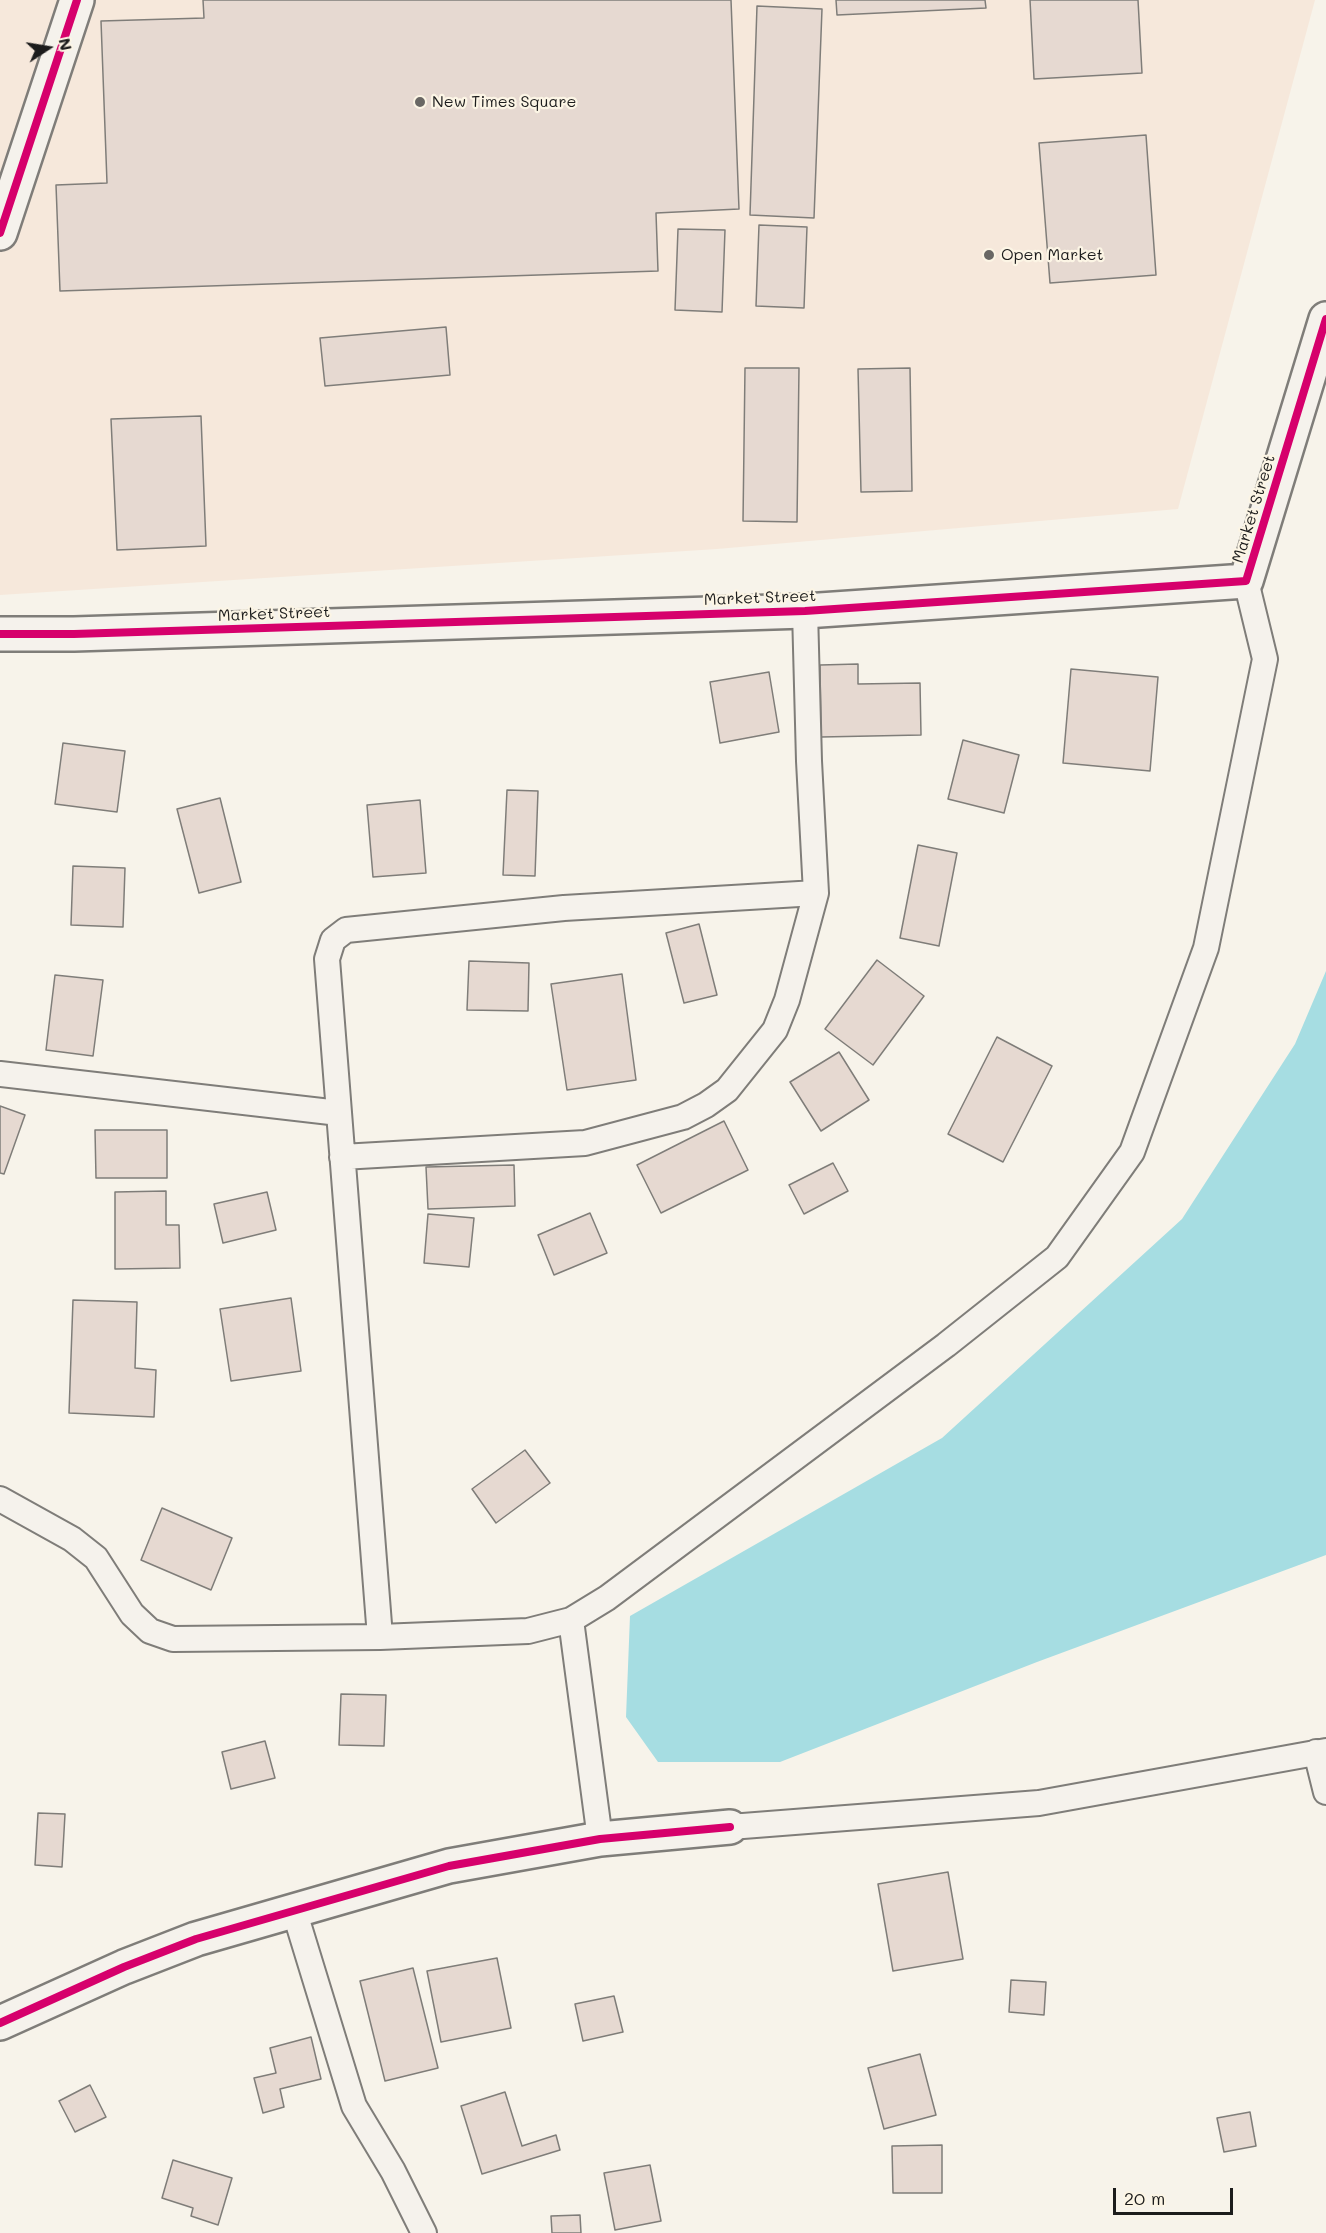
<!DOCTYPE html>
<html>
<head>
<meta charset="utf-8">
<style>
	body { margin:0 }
	#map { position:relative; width:1326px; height:2233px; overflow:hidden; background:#f7f3ea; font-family:Mali,sans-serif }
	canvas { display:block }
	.north { position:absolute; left:18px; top:18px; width:60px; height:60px; -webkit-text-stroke:4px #fcf5e5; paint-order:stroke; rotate:78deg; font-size:16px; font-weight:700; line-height:24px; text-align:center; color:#1c1c1c }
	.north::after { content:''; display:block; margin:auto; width:21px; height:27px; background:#1c1c1c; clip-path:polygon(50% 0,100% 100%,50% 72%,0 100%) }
	.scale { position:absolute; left:1113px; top:2188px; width:120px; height:27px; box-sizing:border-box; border:3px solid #1c1c1c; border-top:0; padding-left:8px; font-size:18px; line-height:21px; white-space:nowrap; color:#1c1c1c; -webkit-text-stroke:4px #fcf5e5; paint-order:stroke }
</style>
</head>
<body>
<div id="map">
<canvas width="1326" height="2233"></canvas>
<div class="north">N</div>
<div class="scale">20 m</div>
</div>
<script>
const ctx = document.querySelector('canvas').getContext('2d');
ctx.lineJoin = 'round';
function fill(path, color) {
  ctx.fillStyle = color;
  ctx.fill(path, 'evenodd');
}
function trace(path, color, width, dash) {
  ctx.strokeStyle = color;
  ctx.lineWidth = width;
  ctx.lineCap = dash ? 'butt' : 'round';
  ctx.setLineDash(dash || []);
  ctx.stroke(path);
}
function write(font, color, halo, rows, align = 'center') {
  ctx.font = font + ' Mali,sans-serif';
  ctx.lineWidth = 4.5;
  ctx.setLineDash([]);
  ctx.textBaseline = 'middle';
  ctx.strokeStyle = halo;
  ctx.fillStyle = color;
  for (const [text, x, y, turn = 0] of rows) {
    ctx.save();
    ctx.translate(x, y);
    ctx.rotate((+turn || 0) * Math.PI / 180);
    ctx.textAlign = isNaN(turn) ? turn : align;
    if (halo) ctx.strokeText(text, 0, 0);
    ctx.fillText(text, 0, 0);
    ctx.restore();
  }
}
fill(new Path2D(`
	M 0,0 L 1315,0 L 1178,509 L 717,549 L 0,595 Z`), '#f6e8db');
fill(new Path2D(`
	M 1326,971 L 1326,1555 L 1037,1662 L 780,1762 L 658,1762 L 626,1717 L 630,1616 L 942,1438 L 1182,1219 L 1295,1044 Z`), '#a6dde2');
const building = new Path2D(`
	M 203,0 L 731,0 L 739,209 L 656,213 L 658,271 L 60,291 L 56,185 L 107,183 L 101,21 L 204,18 Z
	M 836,0 L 985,0 L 986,8 L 837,15 Z
	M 1030,0 L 1138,0 L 1142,73 L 1034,79 Z
	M 757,6 L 822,9 L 814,218 L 750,215 Z
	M 1146,135 L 1156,275 L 1050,283 L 1039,143 Z
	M 759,225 L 807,227 L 804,308 L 756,306 Z
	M 678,229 L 725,230 L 722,312 L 675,310 Z
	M 446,327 L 450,375 L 325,386 L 320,338 Z
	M 745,368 L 799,368 L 797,522 L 743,521 Z
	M 910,368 L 912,491 L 861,492 L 858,369 Z
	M 201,416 L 206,546 L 117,550 L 111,419 Z
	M 858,664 L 858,684 L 920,683 L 921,735 L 821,737 L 820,665 Z
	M 1071,669 L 1158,677 L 1150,771 L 1063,763 Z
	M 769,672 L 779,732 L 720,743 L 710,682 Z
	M 963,740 L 1019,755 L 1004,813 L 948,799 Z
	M 63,743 L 125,751 L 117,812 L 55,804 Z
	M 507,790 L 538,791 L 535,876 L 503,875 Z
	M 220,798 L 241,882 L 199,893 L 177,809 Z
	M 420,800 L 426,873 L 373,877 L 367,805 Z
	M 918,845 L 957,853 L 939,946 L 900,938 Z
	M 73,866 L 125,868 L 123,927 L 71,925 Z
	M 699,924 L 717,995 L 684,1003 L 666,933 Z
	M 877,960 L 924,996 L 873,1065 L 825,1029 Z
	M 469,961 L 529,963 L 528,1011 L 467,1010 Z
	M 622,974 L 636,1080 L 567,1090 L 551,984 Z
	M 55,975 L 103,980 L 93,1056 L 46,1050 Z
	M 997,1037 L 1052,1066 L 1003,1162 L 948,1134 Z
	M 839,1052 L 869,1100 L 821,1131 L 790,1082 Z
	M 0,1106 L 25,1115 L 4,1174 L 0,1173 Z
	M 724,1121 L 748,1170 L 661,1213 L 637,1165 Z
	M 95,1130 L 167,1130 L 167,1178 L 96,1178 Z
	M 833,1163 L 848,1191 L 804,1214 L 789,1185 Z
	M 514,1165 L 515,1206 L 428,1209 L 426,1167 Z
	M 166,1191 L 166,1225 L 179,1225 L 180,1268 L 115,1269 L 115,1192 Z
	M 267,1192 L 276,1230 L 223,1243 L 214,1204 Z
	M 590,1213 L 607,1253 L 554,1275 L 538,1235 Z
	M 428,1214 L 474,1218 L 469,1267 L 424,1263 Z
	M 291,1298 L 301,1371 L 231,1381 L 220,1309 Z
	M 73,1300 L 137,1302 L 135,1368 L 156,1370 L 154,1417 L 69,1413 Z
	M 525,1450 L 550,1483 L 496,1523 L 472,1489 Z
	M 162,1508 L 232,1538 L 211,1590 L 141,1560 Z
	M 341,1694 L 386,1695 L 384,1746 L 339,1745 Z
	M 265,1741 L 275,1778 L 231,1789 L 222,1752 Z
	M 38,1813 L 65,1814 L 62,1867 L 35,1865 Z
	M 948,1872 L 963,1959 L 893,1971 L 878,1884 Z
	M 497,1958 L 511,2028 L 441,2042 L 427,1971 Z
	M 413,1968 L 438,2068 L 385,2081 L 360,1981 Z
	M 1011,1980 L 1046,1982 L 1044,2015 L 1009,2012 Z
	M 614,1996 L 623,2032 L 583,2041 L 575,2004 Z
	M 311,2037 L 321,2079 L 280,2089 L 284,2107 L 263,2113 L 254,2078 L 276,2073 L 270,2048 Z
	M 920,2054 L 936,2115 L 884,2129 L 868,2068 Z
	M 90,2085 L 106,2117 L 75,2132 L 59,2101 Z
	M 505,2092 L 522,2146 L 556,2135 L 560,2150 L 482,2174 L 461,2106 Z
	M 1250,2112 L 1256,2146 L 1224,2152 L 1217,2118 Z
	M 942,2145 L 942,2193 L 893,2193 L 892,2146 Z
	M 173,2160 L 232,2178 L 218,2225 L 191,2216 L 193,2208 L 162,2198 Z
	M 650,2165 L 661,2221 L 615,2230 L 604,2173 Z
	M 580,2215 L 581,2233 L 552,2233 L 551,2216 Z`);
fill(building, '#e6d9d1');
trace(building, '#7f7d79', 1.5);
const lane = new Path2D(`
	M 0,1074 L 339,1113
	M 342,1157 L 585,1143 L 683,1117 L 706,1105 L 727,1090 L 775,1030 L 787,1000 L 816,893
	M 0,1499 L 72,1539 L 96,1558 L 132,1614 L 150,1631 L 173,1639 L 380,1637 L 528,1631 L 571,1620 L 607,1598 L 946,1345 L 1057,1257 L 1132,1152 L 1206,948 L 1265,659 L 1246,581
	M 571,1620 L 600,1839
	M 380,1637 L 327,959 L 333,940 L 346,930 L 564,908 L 816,893 L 809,761 L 805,611
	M 1316,1752 L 1326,1792
	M 730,1827 L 1039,1803 L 1326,1751
	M 294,1910 L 354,2106 L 393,2171 L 424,2233`);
const street = new Path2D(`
	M 0,233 L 77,0
	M 0,634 L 74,634 L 805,611 L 1246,581 L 1326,319
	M 0,2023 L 124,1967 L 196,1939 L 449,1866 L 600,1839 L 730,1827`);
trace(lane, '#7f7d79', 28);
trace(street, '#7f7d79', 38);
trace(lane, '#f5f2ec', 24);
trace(street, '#f5f2ec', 33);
trace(new Path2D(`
	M 0,233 L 77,0
	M 0,634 L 74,634 L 805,611 L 1246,581 L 1326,319
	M 0,2023 L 124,1967 L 196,1939 L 449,1866 L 600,1839 L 730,1827`), '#d6006c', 8);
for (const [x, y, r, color] of [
	[420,102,6,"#696764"],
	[989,255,6,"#696764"]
]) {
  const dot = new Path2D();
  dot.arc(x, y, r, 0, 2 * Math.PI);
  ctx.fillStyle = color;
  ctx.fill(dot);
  trace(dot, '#fcf5e5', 2);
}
write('16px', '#1c1c1c', '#fcf5e5', [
	["New Times Square",432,102],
	["Open Market",1001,255]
], 'left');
write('16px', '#1c1c1c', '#fcf5e5', [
	["Market Street",1254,509,-73],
	["Market Street",760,598,-2],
	["Market Street",274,614,-2]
]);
</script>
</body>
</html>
